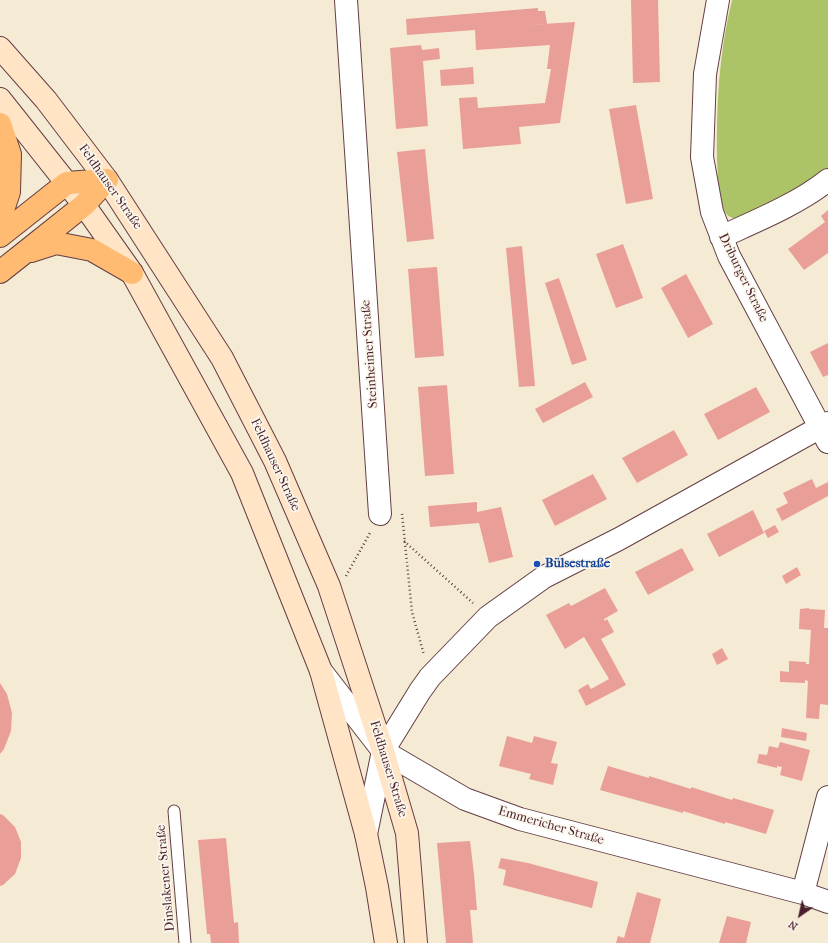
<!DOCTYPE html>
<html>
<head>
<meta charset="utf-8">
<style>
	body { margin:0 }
	#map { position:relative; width:828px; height:943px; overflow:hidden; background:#f5ebd5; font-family:"IM FELL French Canon",serif }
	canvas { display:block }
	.north { position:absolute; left:780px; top:895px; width:40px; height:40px; -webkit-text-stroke:3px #fbf7ec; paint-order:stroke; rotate:214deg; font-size:11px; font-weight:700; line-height:16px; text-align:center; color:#4a1f2b }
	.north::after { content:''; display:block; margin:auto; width:14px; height:18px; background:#4a1f2b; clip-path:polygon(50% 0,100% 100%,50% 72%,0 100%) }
</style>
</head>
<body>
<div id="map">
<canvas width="828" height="943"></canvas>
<div class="north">N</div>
</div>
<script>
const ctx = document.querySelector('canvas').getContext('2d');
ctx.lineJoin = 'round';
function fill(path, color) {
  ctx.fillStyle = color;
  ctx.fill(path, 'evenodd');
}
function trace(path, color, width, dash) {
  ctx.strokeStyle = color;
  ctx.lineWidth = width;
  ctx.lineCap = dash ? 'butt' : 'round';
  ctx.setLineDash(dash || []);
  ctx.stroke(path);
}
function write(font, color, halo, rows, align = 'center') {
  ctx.font = font + ' "IM FELL French Canon",serif';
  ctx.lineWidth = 3.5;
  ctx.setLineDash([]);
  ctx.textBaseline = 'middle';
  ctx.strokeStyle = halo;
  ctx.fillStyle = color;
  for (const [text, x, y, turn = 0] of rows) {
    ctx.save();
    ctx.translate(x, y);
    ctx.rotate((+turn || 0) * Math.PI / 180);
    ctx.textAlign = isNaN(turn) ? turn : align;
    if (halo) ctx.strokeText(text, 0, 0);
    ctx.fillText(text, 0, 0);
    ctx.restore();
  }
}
fill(new Path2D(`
	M 732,0 L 828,0 L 828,168 L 792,193 L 738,219 C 732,218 728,217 725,212 C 718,199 718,176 717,161 C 716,107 719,52 732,0 Z`), '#adc368');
fill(new Path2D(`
	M 631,0 L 658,0 L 660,82 L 633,83 Z
	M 538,8 L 538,11 L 545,11 L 547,24 L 527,25 L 575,22 L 560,123 L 519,127 L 521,144 L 463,149 L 459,98 L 477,97 L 478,108 L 545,103 L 551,69 L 547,69 L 550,45 L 476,50 L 475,30 L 407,35 L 406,19 Z
	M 421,45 L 422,50 L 439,48 L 440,59 L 423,61 L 428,126 L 396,129 L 390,48 Z
	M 473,67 L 474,84 L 441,86 L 440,70 Z
	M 636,105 L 653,199 L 626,204 L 609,109 Z
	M 425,149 L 434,239 L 407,242 L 397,152 Z
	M 828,210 L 828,253 L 804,270 L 788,249 L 825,222 L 821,216 Z
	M 623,244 L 643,298 L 616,308 L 596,254 Z
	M 522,246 L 535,386 L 519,387 L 506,248 Z
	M 437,267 L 444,356 L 415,358 L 408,269 Z
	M 686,274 L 713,324 L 688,338 L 661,288 Z
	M 559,278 L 587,360 L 572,365 L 545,283 Z
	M 828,343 L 828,375 L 823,377 L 810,352 Z
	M 585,382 L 593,397 L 543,423 L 535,409 Z
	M 447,385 L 454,474 L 425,476 L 418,387 Z
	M 756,387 L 770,412 L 718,440 L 704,414 Z
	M 674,430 L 688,455 L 637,483 L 622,458 Z
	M 593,474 L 607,499 L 555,526 L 542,500 Z
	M 812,479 L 816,488 L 828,482 L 828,496 L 782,521 L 776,509 L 788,503 L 783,493 Z
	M 477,502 L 477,512 L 501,507 L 513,557 L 489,563 L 479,523 L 430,527 L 428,506 Z
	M 753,510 L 764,533 L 719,557 L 707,534 Z
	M 775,525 L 779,532 L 768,538 L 764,531 Z
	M 682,548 L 694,570 L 648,595 L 635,572 Z
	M 797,567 L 801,575 L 786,584 L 782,576 Z
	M 605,588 L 618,611 L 604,619 L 605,621 L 607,619 L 614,632 L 601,639 L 626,685 L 586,706 L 578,690 L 588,684 L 591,689 L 609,679 L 584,637 L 565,649 L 546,615 L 569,603 L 571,606 Z
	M 809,608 L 809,609 L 825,610 L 824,628 L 828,628 L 828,705 L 820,704 L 819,719 L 806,718 L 808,681 L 805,680 L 805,683 L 780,682 L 780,671 L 789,672 L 789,661 L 806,662 L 806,664 L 809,664 L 811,630 L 799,629 L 800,609 Z
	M 722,648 L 728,659 L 717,665 L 712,654 Z
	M 0,683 L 7,694 L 12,713 L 11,731 L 4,749 L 0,754 Z
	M 782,728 L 807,733 L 806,741 L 781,737 Z
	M 507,736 L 532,743 L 534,736 L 557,742 L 551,763 L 558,764 L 553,785 L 529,779 L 531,774 L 499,766 Z
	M 780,742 L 810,750 L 802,781 L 780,775 L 782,767 L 777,766 L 777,768 L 757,763 L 759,754 L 767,755 L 769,746 L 778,748 Z
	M 608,766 L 649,778 L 649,776 L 691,789 L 691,787 L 732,800 L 733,798 L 774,810 L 766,834 L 725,822 L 725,824 L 683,811 L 683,813 L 600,790 Z
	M 0,814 L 3,815 L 15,827 L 21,842 L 21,858 L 15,874 L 3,885 L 0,886 Z
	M 226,838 L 234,923 L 238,922 L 239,943 L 211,943 L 210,934 L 207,934 L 198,840 Z
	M 470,841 L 474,874 L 477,910 L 470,910 L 473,943 L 446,943 L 437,843 Z
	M 501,858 L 528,863 L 598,882 L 592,908 L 503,885 L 506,870 L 498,868 Z
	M 637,892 L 661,899 L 650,943 L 616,943 L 618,936 L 624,938 Z
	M 727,916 L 751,922 L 746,943 L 719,943 Z`), '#ea9e98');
const lane = new Path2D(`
	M 174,811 L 185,943`);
const street = new Path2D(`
	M 346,0 L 380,514
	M 718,0 L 705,74 L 702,157 L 712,212 L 729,256 L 828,442
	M 721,237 C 756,221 798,204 828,180
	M 321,671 L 383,751 L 465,799 L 520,819 L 803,893 L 828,902
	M 366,834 L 383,751 L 420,691 L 430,677 L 488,617 L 544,577 L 619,539 L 828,423
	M 803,893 L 828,797`);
const secondary = new Path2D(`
	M 0,48 L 46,100 L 107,180 L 222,358 L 275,461 L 329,586 L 383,751 L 407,833 L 416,943
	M 0,99 L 84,205 L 132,273 L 242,473 L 321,671 L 366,834 L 377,887 L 386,943`);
const highway = new Path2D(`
	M 0,124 L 10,154 L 9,192 L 0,219
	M 0,236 L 67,183 L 107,180
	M 31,251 L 56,243 L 92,250 L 132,273
	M 0,272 L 24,253 L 84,205 L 107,180`);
trace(lane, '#643e44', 13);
trace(street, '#643e44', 24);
trace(secondary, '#643e44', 24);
trace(highway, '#643e44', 24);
trace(new Path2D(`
	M 402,514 L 412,612 L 424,655
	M 404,541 L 473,603
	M 346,576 L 371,531`), '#643e44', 2.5, [1, 3]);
trace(lane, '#fff', 11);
trace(street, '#fff', 22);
trace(secondary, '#ffe4c6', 22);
trace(highway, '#ffbb71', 22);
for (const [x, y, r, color] of [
	[537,564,4,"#1a4fb4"]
]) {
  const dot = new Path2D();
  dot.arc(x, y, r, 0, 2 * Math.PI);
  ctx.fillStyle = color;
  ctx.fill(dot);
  trace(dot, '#fbf7ec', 1.5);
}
write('13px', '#4a1f2b', '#fbf7ec', [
	["Feldhauser Straße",110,187,55],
	["Driburger Straße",743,278,64],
	["Steinheimer Straße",370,354,-94],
	["Feldhauser Straße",275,465,65],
	["Feldhauser Straße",388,769,73],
	["Emmericher Straße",551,826,16],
	["Dinslakener Straße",166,878,-95]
]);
write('bold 13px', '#164399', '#fbf7ec', [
	["Bülsestraße",545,564]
], 'left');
</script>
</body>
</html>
